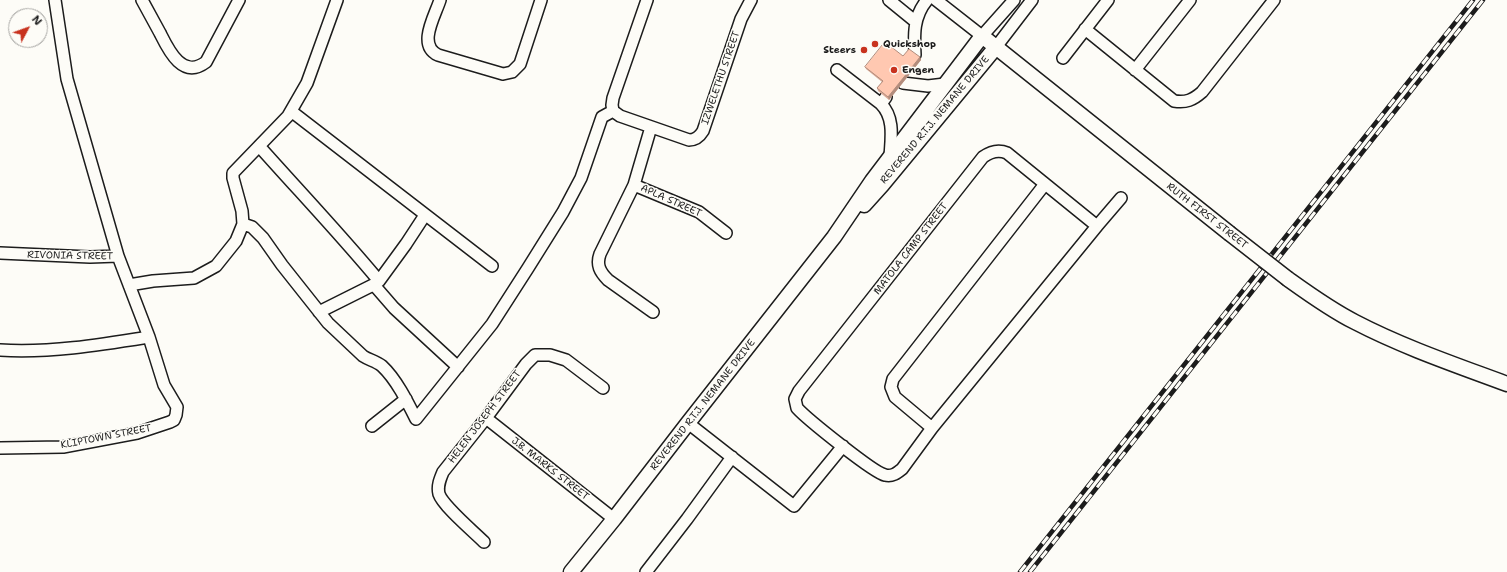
<!DOCTYPE html>
<html>
<head>
<meta charset="utf-8">
<style>
	body { margin:0 }
	#map { position:relative; width:1507px; height:572px; overflow:hidden; background:#fdfcf7; font-family:"Shantell Sans",sans-serif }
	canvas { display:block }
	.north { position:absolute; left:8px; top:8px; width:40px; height:40px; box-sizing:border-box; background:#fdfcf7; border:1px solid #a3a29f; border-radius:50%; rotate:49deg; font-size:11px; font-weight:700; line-height:16px; text-align:center; color:#1c1c1c }
	.north::after { content:''; display:block; margin:auto; width:14px; height:18px; background:#c8321e; clip-path:polygon(50% 0,100% 100%,50% 72%,0 100%) }
</style>
</head>
<body>
<div id="map">
<canvas width="1507" height="572"></canvas>
<div class="north">N</div>
</div>
<script>
const ctx = document.querySelector('canvas').getContext('2d');
ctx.lineJoin = 'round';
function trace(path, color, width, dash) {
  ctx.strokeStyle = color;
  ctx.lineWidth = width;
  ctx.lineCap = dash ? 'butt' : 'round';
  ctx.setLineDash(dash || []);
  ctx.stroke(path);
}
function fill(path, color) {
  ctx.fillStyle = color;
  ctx.fill(path, 'evenodd');
}
function write(font, color, halo, rows, align = 'center') {
  ctx.font = font + ' "Shantell Sans",sans-serif';
  ctx.lineWidth = 3;
  ctx.setLineDash([]);
  ctx.textBaseline = 'middle';
  ctx.strokeStyle = halo;
  ctx.fillStyle = color;
  for (const [text, x, y, turn = 0] of rows) {
    ctx.save();
    ctx.translate(x, y);
    ctx.rotate((+turn || 0) * Math.PI / 180);
    ctx.textAlign = isNaN(turn) ? turn : align;
    if (halo) ctx.strokeText(text, 0, 0);
    ctx.fillText(text, 0, 0);
    ctx.restore();
  }
}
const minor = new Path2D(`
	M 55,0 L 67,79 L 118,256
	M 142,0 C 148,11 154,22 160,33 C 168,49 182,80 206,62 L 239,0
	M 440,0 C 435,16 417,45 438,55 L 503,74 L 512,72 L 520,64 L 541,0
	M 889,0 L 916,22
	M 936,0 L 982,36 L 1014,0
	M 1085,29 L 1174,101 C 1186,103 1193,100 1202,92 L 1274,0
	M 996,47 L 1032,0
	M 915,55 C 914,35 913,17 927,0
	M 1063,58 L 1108,0
	M 837,70 L 881,104
	M 1135,70 L 1190,0
	M 903,83 L 928,86 L 945,84
	M 886,97 L 881,104 C 895,118 891,139 890,157
	M 291,111 L 492,266
	M 613,111 L 620,116 L 689,140 C 696,140 700,136 703,131 L 741,19 L 751,0
	M 613,111 L 612,105 L 613,98 L 647,0
	M 651,127 L 634,185 L 600,254 C 596,265 600,272 608,280 L 653,312
	M 259,146 C 299,191 340,234 379,281
	M 634,185 L 699,212 L 726,233
	M 243,224 L 252,227 L 263,238 L 282,265 L 328,323 L 363,356 C 369,360 376,361 382,366 C 396,379 407,401 416,419 L 492,324 L 528,268 L 563,212 L 581,178 L 602,117 L 613,111
	M 1097,226 L 1007,153 C 998,149 990,152 983,157 L 799,391 L 795,399 L 797,408 C 807,419 874,473 885,475 C 892,477 897,473 902,469 L 932,428 L 1097,226 L 1121,198
	M 0,253 L 90,257 L 118,256 L 149,337 L 164,385 L 177,407 L 176,415 L 174,420 L 170,422 L 137,433 L 63,447 L 0,448
	M 129,285 L 153,281 L 194,278 L 216,266 L 236,241 L 243,224 L 242,211 L 233,178 L 233,173 L 288,116 L 307,83 L 337,0
	M 374,285 L 394,308 L 458,367
	M 319,312 L 375,284 L 379,281 L 406,244 L 425,215
	M 0,350 C 50,353 99,345 149,337
	M 486,418 L 614,519
	M 688,423 L 794,506 L 843,446
	M 372,426 L 406,399
	M 932,428 L 895,397 L 891,387 L 893,379 L 1045,184
	M 484,542 C 474,532 443,506 439,494 C 437,486 440,479 443,472 L 486,418 L 526,364 L 535,355 L 550,355 L 566,360 L 603,388
	M 646,572 L 687,519 L 732,457`);
const major = new Path2D(`
	M 864,205 L 882,185 L 996,47
	M 1288,279 C 1309,294 1331,310 1355,322 C 1403,347 1456,365 1507,384
	M 571,572 L 614,519 L 688,423 L 834,237 L 872,181 L 982,36 L 1229,233`);
trace(minor, '#1c1c1c', 14);
trace(major, '#1c1c1c', 17);
trace(minor, '#fdfcf7', 11);
trace(major, '#fdfcf7', 14);
const rail = new Path2D(`
	M 1020,572 L 1473,0
	M 1030,572 L 1483,0`);
trace(rail, '#1c1c1c', 4.5);
trace(rail, '#fdfcf7', 3, [9]);
const majorBridge = new Path2D(`
	M 1229,233 L 1288,279`);
trace(majorBridge, '#1c1c1c', 17, []);
trace(majorBridge, '#fdfcf7', 14);
fill(new Path2D(`
	M 920,57 L 921,60 L 889,100 L 878,91 L 877,88 L 882,82 L 866,69 L 865,67 Z`), '#dbac98');
fill(new Path2D(`
	M 920,57 L 921,60 L 889,100 L 888,97 Z`), '#b28c7c');
const building = new Path2D(`
	M 885,42 L 903,56 L 909,49 L 920,57 L 888,97 L 877,88 L 883,81 L 865,67 Z`);
fill(building, '#ffc8b1');
trace(building, '#b28c7c', 1);
for (const [x, y, r, color] of [
	[875,44,4,"#c8321e"],
	[864,50,4,"#c8321e"],
	[894,70,4,"#c8321e"]
]) {
  const dot = new Path2D();
  dot.arc(x, y, r, 0, 2 * Math.PI);
  ctx.fillStyle = color;
  ctx.fill(dot);
  trace(dot, '#fdfcf7', 1.5);
}
write('bold 10px', '#1c1c1c', '#fdfcf7', [
	["Quickshop",883,44],
	["Steers",856,50,"right"],
	["Engen",902,70]
], 'left');
write('10px', '#1c1c1c', '#fdfcf7', [
	["IZWELETHU STREET",721,78,-71],
	["REVEREND R.T.J. NEMANE DRIVE",935,120,-50],
	["APLA STREET",671,201,24],
	["RUTH FIRST STREET",1207,216,38],
	["MATOLA CAMP STREET",911,249,-52],
	["RIVONIA STREET",70,256,1],
	["REVEREND R.T.J. NEMANE DRIVE",703,405,-52],
	["HELEN JOSEPH STREET",485,417,-53],
	["KLIPTOWN STREET",106,437,-11],
	["J.B. MARKS STREET",550,469,38]
]);
</script>
</body>
</html>
